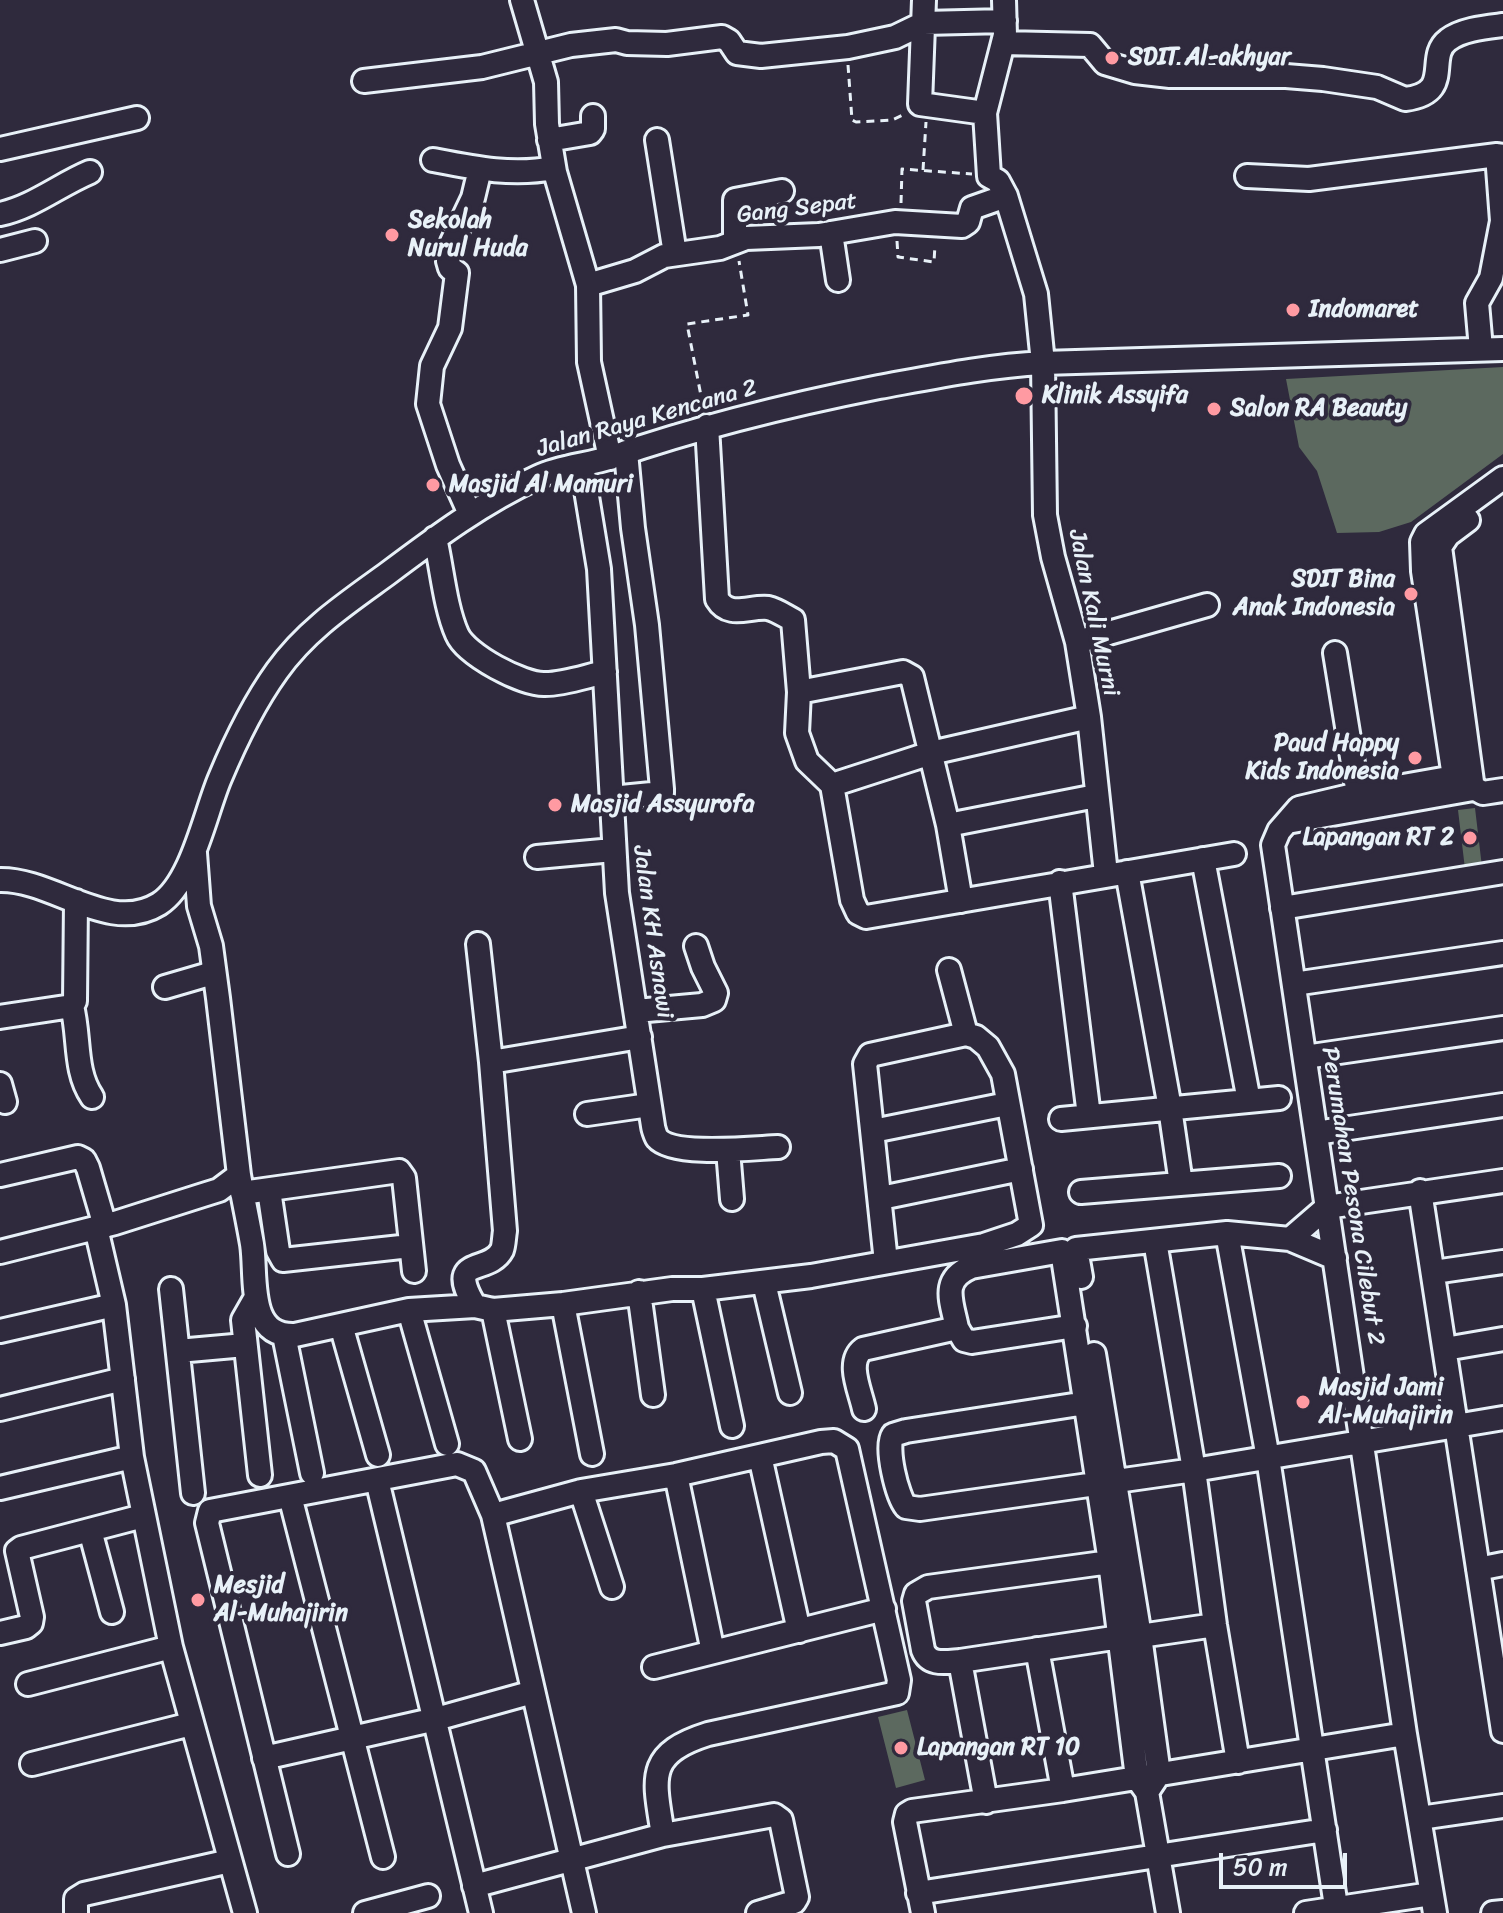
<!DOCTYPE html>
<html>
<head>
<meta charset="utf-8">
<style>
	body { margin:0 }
	#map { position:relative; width:1503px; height:1913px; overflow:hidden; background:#2f2a3d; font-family:Sriracha,sans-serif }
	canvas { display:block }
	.scale { position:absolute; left:1219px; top:1853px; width:128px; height:36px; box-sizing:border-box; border:4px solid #e8f1f8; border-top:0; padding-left:10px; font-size:24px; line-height:28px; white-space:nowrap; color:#e8f1f8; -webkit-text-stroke:6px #2f2a3d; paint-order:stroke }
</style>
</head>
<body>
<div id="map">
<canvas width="1503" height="1913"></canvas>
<div class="scale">50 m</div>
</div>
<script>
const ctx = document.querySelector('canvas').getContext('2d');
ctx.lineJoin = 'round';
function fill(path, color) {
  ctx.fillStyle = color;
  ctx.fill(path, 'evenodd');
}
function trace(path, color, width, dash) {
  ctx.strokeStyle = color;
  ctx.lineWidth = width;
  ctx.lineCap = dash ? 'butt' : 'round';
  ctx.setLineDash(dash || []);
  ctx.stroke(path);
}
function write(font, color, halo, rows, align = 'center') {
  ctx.font = font + ' Sriracha,sans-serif';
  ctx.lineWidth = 8;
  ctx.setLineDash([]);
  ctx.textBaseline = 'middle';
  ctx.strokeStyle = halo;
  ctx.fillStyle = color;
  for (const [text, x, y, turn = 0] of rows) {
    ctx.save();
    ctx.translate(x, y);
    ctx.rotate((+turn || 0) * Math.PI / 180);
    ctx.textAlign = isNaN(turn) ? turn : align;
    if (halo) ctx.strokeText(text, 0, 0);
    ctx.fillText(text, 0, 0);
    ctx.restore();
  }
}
fill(new Path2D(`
	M 1503,367 L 1503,454 L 1411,522 L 1379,532 L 1337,533 L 1317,471 L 1299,447 L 1286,379 Z
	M 1475,808 L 1482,867 L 1465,869 L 1458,810 Z
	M 907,1710 L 925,1780 L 896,1788 L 878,1717 Z`), '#5c695f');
const minor = new Path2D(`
	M 522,0 L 546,82 L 547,124 L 555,172 L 588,285 L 589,362 L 610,458
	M 924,0 L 920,104 L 985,113
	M 1004,0 L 1005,35 L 985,113 L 989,176 L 998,181 L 1006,196 L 1036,294 L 1043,363 L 1045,515 L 1053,557 L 1077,642 L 1089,717 L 1106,874
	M 1003,43 L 1090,45 L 1105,63 L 1135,72 L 1170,76 L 1286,76 L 1323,79 L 1377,87 L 1405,99 C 1455,93 1425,57 1448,40 C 1462,29 1487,27 1503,25
	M 364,81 L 482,67 L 571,45 L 616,40 L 627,43 L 667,44 L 722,37 L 729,41 L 737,53 L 761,56 L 848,47 L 895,37 L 924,23 L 1005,21
	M 549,140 L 590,133 L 593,129 L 593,116
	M 657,140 L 675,254
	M 0,149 L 137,118
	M 433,160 C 474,168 512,176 554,168
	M 1247,176 L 1309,179 L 1497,155
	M 0,214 C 33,207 59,185 90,172
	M 831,233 L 838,280
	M 735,242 L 735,200 L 782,191
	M 0,250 L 35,241
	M 588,285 L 635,271 L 664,256 L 720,248 L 746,238 L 819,235 L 895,222 L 962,226 L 968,222 L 972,208 L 1006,196
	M 1481,349 L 1477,303 L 1491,278 L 1502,221 L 1497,155 L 1503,156
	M 707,426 L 717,599 C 729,619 749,606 768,608 C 777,610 785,616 793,620 L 799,692 L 797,733 L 807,761 L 832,785 L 852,900 L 858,913 L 866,917 L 1234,854
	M 582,466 L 599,569 L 617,893 L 653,1126 C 653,1128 656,1137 657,1138 C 673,1157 753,1148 778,1147
	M 470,514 L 448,465 L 428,404 L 432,366 L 450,328 L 457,273 L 450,268 L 448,261 L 452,242 L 473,198 L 480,169
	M 435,538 C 442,568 445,607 457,634 C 466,655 523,685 545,684 C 565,684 586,676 605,672
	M 1077,642 L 1207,605
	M 1335,653 L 1358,794
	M 799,692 L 903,672 L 912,677 L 948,825 L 961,901
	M 1463,782 L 1483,793 L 1503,790
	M 832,785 L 931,753 L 1089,717
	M 611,798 L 662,793 L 662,789 L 647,625 L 633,528 L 626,452
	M 1287,822 L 1473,789 L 1440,547 L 1448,535 L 1468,520
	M 948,825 L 1096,796
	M 537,857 L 613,850
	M 1203,859 L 1249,1101
	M 1127,872 L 1170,1108 L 1181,1184
	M 0,880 C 53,879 109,935 159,904 C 192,883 205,813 220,778 C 235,742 254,703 277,671 C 306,630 347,603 387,574 C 435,538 483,502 538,477 C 561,466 588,465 612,457 C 699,427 788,405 879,387 C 934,377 987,366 1043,363 L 1503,349
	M 1060,882 L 1089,1116
	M 1282,908 L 1503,872
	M 478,944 L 491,1062
	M 1294,984 L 1503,953
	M 165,987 L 206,975 L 214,970
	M 72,1006 C 80,1037 74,1071 92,1097
	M 636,1011 L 702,1005 L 714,1000 L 716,993 L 703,967 L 696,946
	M 0,1017 L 72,1006 L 75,1001 L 76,901
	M 1305,1057 L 1503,1028
	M 0,1084 L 5,1102
	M 587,1114 L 649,1105
	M 1061,1119 L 1279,1098
	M 873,1131 L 1007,1104
	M 1316,1133 L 1503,1105
	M 728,1150 L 732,1199
	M 0,1175 L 78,1157 L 84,1160 L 88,1168 L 105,1226
	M 239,1175 C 243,1198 248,1221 252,1244 C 257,1276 246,1337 295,1335 L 409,1310 L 475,1306 L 493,1310 L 563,1304 L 672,1289 L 703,1289 L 732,1426
	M 269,1190 L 278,1251 L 283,1260 L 410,1246
	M 1420,1191 L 1503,1731
	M 1081,1192 L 1279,1176
	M 242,1193 L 399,1171 L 404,1178 L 414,1271
	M 881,1198 L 1021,1169
	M 96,1228 L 114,1305 L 132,1457 L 171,1647 L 245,1913
	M 1227,1233 L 1268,1458 L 1337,1913
	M 1290,1239 L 1327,1207 L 1503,1181
	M 1155,1241 L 1194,1470 L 1215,1625 L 1238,1762
	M 0,1252 L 115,1223 L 203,1195 L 219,1190 L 239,1175 L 218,998 L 211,946 L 199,906 L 195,853
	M 886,1262 L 865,1064 L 870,1055 L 966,1034
	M 1434,1272 L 1503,1262
	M 1081,1277 L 1076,1249 L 1227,1233 L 1290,1239 L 1335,1258
	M 764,1283 L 790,1393
	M 171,1289 L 193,1493
	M 703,1289 L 811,1276 L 984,1245 L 1017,1234 L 1031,1225 L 1003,1074 L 988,1047 L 976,1037 L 966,1034 L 949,970
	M 639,1292 L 653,1395
	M 255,1299 L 243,1320 L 260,1475
	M 563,1304 L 592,1454
	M 475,1306 C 444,1255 489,1275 502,1250 C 504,1245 504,1236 505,1231 L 491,1062 L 640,1037
	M 409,1310 L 447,1444
	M 493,1310 L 520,1439
	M 341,1325 L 378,1455
	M 957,1328 C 952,1302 940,1280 971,1267 L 1062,1251 L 1110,1562 L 1137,1778 L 1147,1792 L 1168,1913
	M 0,1331 L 114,1305
	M 284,1335 L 312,1473
	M 1445,1349 L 1503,1339
	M 178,1351 L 245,1345
	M 1094,1354 L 1140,1636 L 1159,1774 L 1147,1792
	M 1086,1403 L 906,1431 L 893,1435 C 885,1447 897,1496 906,1507 L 920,1509 L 1194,1470 L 1503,1418
	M 0,1409 L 123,1379
	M 864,1409 C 860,1390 846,1362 863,1349 L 957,1328 L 964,1340 L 972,1342 L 1075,1326
	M 760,1456 L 799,1631
	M 676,1475 L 713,1652
	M 377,1480 L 481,1913
	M 0,1488 L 132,1457
	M 581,1491 L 612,1587
	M 290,1496 L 383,1857
	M 493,1515 L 584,1913
	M 90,1530 L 112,1612
	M 1110,1562 L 928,1587 L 916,1594 L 914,1601 L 923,1650 C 929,1666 946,1662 960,1661 L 1120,1637
	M 1478,1569 L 1503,1564
	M 0,1633 L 26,1627 L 31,1623 L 32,1617 L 17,1551 L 21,1548 L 143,1516
	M 1140,1636 L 1215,1625
	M 1037,1649 L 1063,1790
	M 960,1661 L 986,1802
	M 654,1667 L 884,1609
	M 28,1684 L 171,1647
	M 264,1758 L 436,1719 L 533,1692
	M 32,1764 L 191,1724
	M 1420,1818 L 1503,1806
	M 663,1835 L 774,1815 L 781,1820 L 797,1897 L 794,1902 L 758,1913
	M 288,1854 L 207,1523 L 210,1511 L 457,1464 L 474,1471 L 493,1515 L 581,1491 L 676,1475 L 821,1442 L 834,1441 L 847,1449 L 899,1680 L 897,1693 L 708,1734 C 645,1754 654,1778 663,1835 L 474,1886
	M 918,1893 L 1325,1830
	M 76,1913 L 76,1899 L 84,1894 L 230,1861
	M 365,1913 L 428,1896
	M 923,1913 L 905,1822 L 907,1814 L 912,1811 L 1063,1790 L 1405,1734
	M 1306,1913 L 1431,1894
	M 1435,1913 L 1405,1734 L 1273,845 L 1279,831 L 1299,808 L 1358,794 L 1454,777 L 1423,571 L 1422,542 L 1426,534 L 1503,478
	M 1493,1913 L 1503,1912`);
trace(minor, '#e8f1f8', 28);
trace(new Path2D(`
	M 848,65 L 852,120 L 856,122 L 892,120 L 903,115
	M 923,170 L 926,122
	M 901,203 L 902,169 L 972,174
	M 897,241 L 898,257 L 934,262 L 935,245
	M 703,406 L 687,324 L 748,315 L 739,261`), '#e8f1f8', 3, [8, 6]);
trace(minor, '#2f2a3d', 22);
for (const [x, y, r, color] of [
	[1112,58,8,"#ff9aa2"],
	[392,235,8,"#ff9aa2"],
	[1293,310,8,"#ff9aa2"],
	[1024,396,10,"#ff9aa2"],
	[1214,409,8,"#ff9aa2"],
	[433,485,8,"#ff9aa2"],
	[1411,594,8,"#ff9aa2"],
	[1415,758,8,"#ff9aa2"],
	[555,805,8,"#ff9aa2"],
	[1470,838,8,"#ff9aa2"],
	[1303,1402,8,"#ff9aa2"],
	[198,1600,8,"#ff9aa2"],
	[901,1748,8,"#ff9aa2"]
]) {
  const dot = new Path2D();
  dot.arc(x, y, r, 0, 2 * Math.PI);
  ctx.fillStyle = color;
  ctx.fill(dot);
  trace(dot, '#2f2a3d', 3);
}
write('bold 24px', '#e8f1f8', '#2f2a3d', [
	["SDIT Al-akhyar",1128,58],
	["Sekolah",408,221],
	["Nurul Huda",408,249],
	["Indomaret",1309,310],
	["Klinik Assyifa",1042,396],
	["Salon RA Beauty",1230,409],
	["Masjid Al Mamuri",449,485],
	["SDIT Bina",1395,580,"right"],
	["Anak Indonesia",1395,608,"right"],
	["Paud Happy",1399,744,"right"],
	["Kids Indonesia",1399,772,"right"],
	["Masjid Assyurofa",571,805],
	["Lapangan RT 2",1454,838,"right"],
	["Masjid Jami",1319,1388],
	["Al-Muhajirin",1319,1416],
	["Mesjid",214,1586],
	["Al-Muhajirin",214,1614],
	["Lapangan RT 10",917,1748]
], 'left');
write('24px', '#e8f1f8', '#2f2a3d', [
	["Gang Sepat",797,209,-7],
	["Jalan Raya Kencana 2",647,419,-16],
	["Jalan Kali Murni",1093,613,78],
	["Jalan KH Asnawi",652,932,82],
	["Perumahan Pesona Cilebut 2",1352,1196,81]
]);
</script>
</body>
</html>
